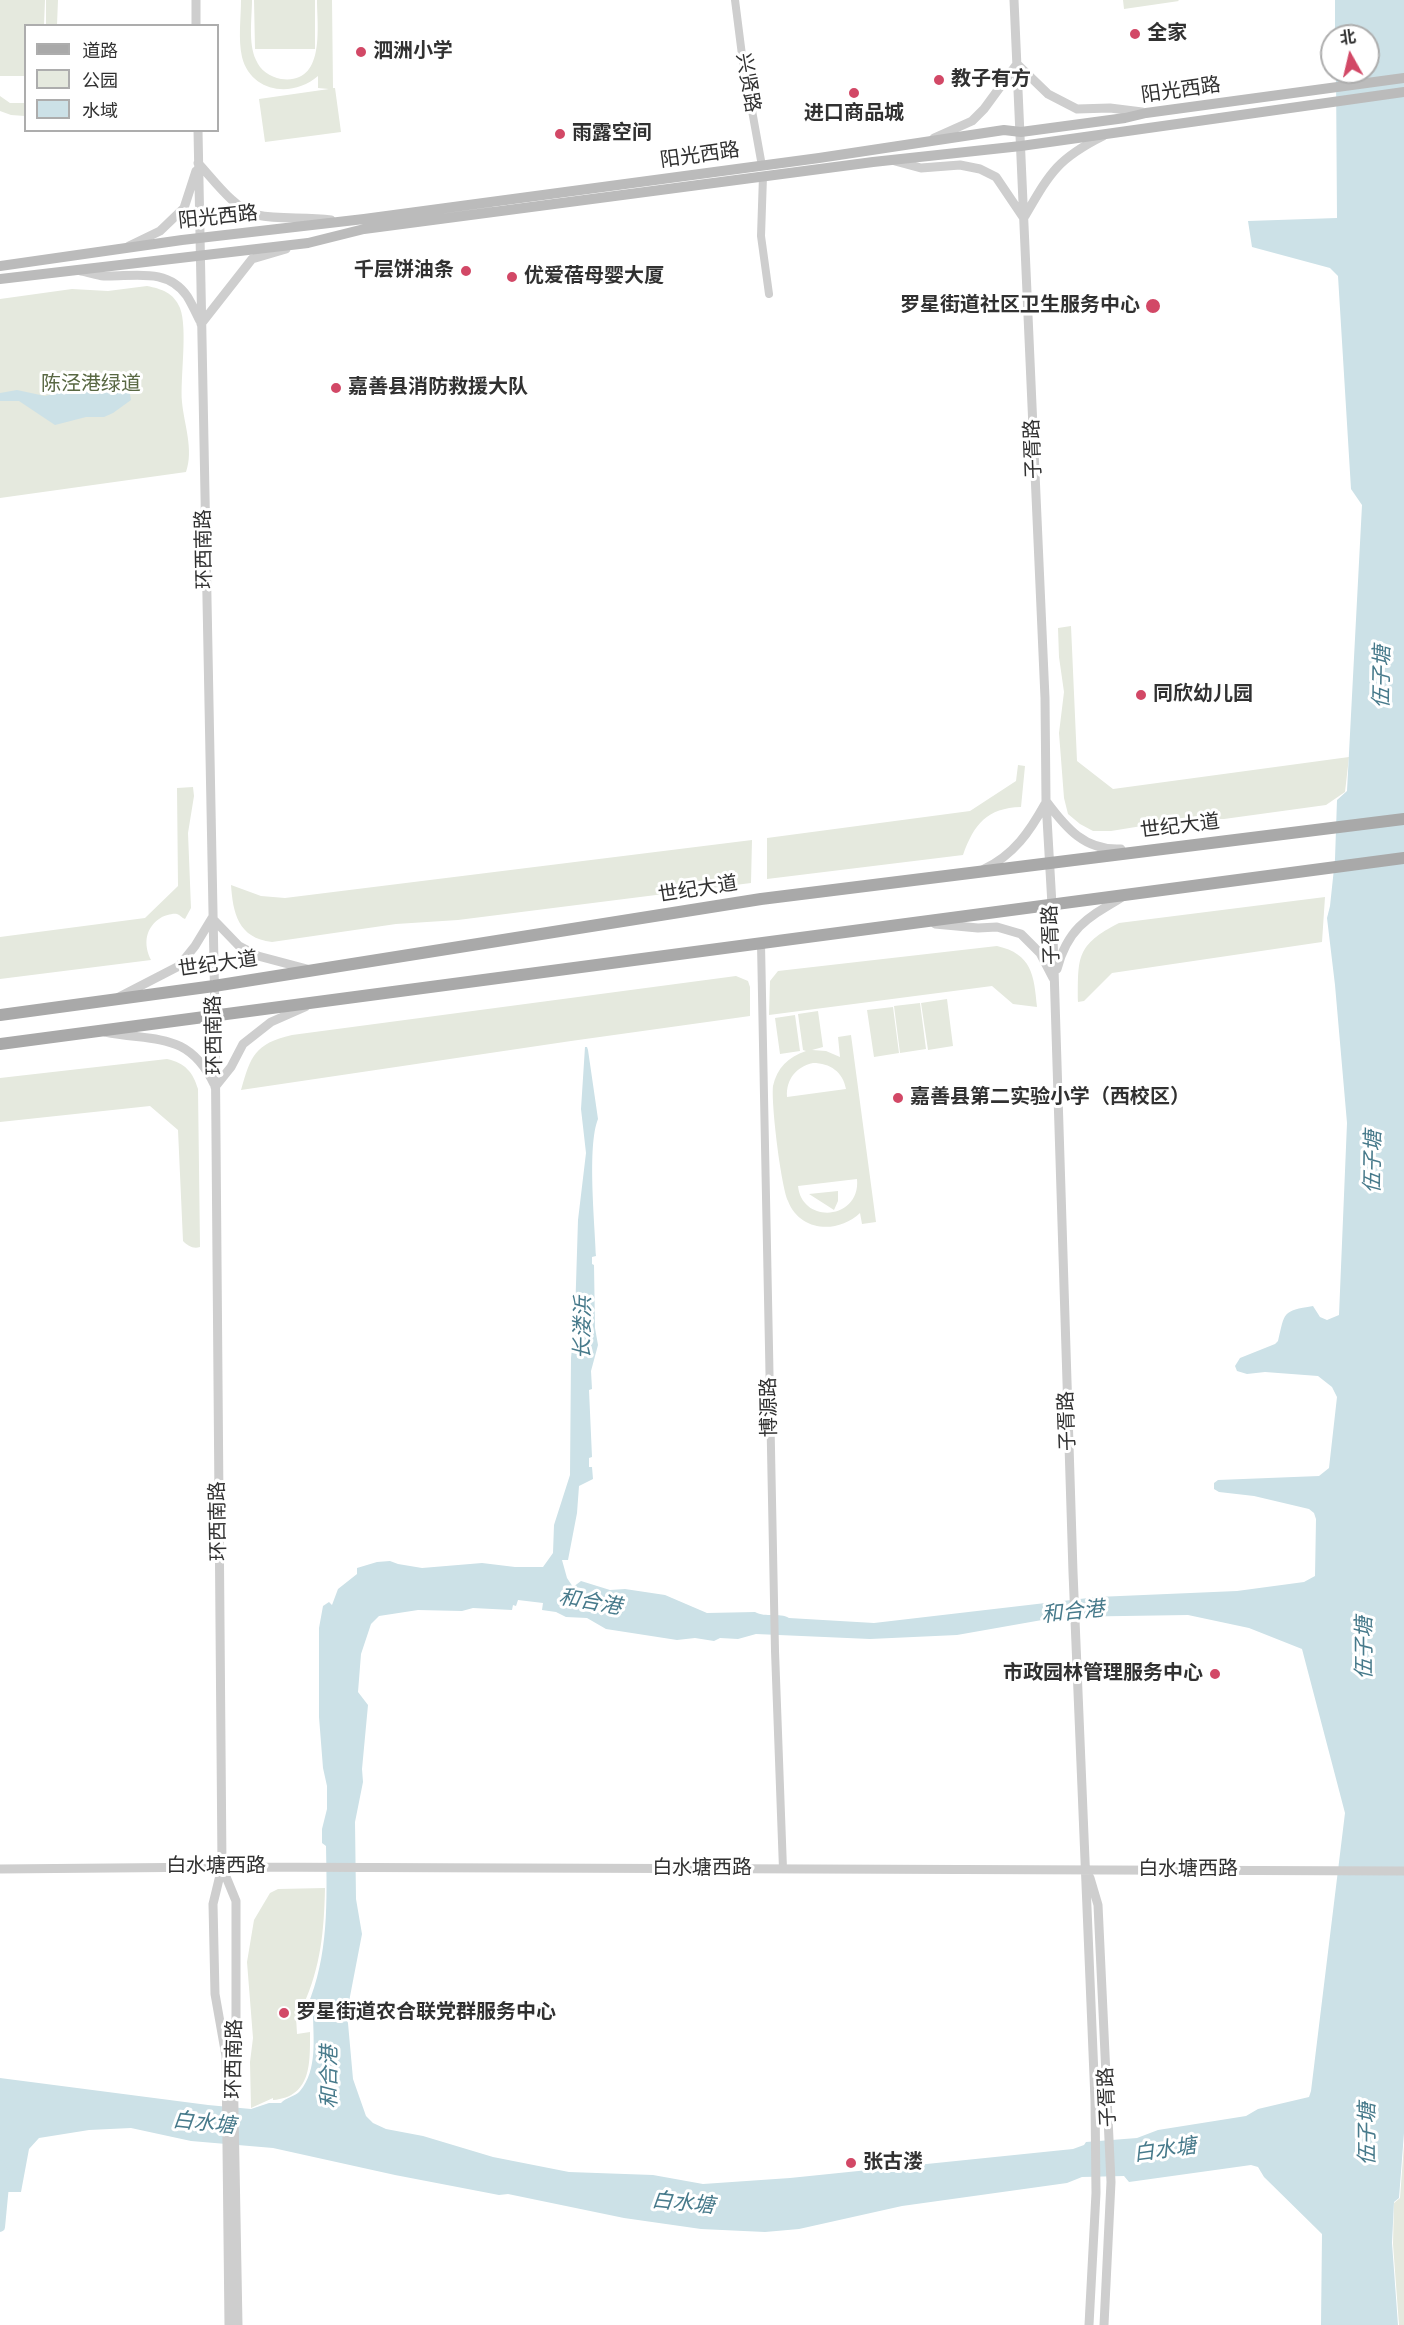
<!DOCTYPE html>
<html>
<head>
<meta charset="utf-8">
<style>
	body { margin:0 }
	#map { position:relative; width:1404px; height:2325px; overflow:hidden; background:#fff; font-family:"DejaVu Sans","Noto Sans SC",sans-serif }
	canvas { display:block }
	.legend { position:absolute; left:24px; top:24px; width:195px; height:108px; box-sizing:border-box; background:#fff; border:2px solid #adadad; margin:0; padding:8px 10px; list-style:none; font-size:18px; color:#313131 }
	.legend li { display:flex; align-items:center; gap:12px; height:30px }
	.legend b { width:30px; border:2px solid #adadad }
	.north { position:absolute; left:1320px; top:24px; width:60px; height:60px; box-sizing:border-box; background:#fff; border:2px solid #adadad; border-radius:50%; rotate:352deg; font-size:16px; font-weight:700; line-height:24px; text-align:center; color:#313131 }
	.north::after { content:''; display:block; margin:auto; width:21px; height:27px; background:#d24866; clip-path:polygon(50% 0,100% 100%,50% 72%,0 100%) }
</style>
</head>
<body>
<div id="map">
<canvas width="1404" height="2325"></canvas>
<ul class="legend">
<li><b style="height:8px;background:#a9a9a9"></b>道路</li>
<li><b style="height:16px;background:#e5e9de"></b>公园</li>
<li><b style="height:16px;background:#cce1e7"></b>水域</li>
</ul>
<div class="north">北</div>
</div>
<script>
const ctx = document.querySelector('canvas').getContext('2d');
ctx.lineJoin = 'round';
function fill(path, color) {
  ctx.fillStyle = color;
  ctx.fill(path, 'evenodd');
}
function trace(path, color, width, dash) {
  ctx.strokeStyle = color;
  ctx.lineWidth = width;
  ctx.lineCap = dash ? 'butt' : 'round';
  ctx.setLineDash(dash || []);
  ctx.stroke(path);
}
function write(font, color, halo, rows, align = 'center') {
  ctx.font = font + ' "DejaVu Sans","Noto Sans SC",sans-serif';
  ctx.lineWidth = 6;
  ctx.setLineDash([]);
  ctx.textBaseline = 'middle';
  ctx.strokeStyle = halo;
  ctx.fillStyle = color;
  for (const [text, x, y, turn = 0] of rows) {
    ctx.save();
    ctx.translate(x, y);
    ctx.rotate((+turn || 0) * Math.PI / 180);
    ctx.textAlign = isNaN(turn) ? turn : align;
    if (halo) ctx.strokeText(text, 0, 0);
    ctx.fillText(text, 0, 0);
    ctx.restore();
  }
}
fill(new Path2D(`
	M 0,0 L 45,0 L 44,25 L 26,26 L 25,76 L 0,76 Z
	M 46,0 L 58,0 L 57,25 L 46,25 Z
	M 241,0 L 252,0 C 252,18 248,43 256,60 C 260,70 270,77 281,79 C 326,85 317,27 317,0 L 332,0 L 333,88 L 335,88 L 341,132 L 265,142 L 259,99 L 329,89 L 318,88 L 318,76 C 293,98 251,93 242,57 C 238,39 241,18 241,0 Z
	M 254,0 L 315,0 L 315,49 L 255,49 Z
	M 1123,0 L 1178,0 L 1179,1 L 1124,9 Z
	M 0,96 L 10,103 L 25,103 L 25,116 L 11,115 L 0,111 Z
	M 147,286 C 162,289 174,293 180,308 C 188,329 180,378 182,402 C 184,424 194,450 186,472 L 0,498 L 0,299 L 72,289 L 108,291 Z
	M 1071,626 L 1077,761 L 1113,789 L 1349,757 L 1345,792 L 1326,805 L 1224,819 L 1185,819 L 1111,831 L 1093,831 L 1080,824 L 1068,814 L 1064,798 L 1059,733 L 1064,692 L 1059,657 L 1058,628 Z
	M 1018,765 L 1025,766 L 1021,807 C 987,808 974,824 963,855 L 767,879 L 767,838 L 970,811 L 1016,781 Z
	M 193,787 L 194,796 L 188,833 L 191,908 L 185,919 C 182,918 180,915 177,914 C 172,913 165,916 162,917 C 145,927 143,944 151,960 L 0,979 L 0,937 L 145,918 L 178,886 L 177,788 Z
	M 752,840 L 751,883 L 458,920 L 396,924 L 272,942 C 238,938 233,913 231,885 L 261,896 L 285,898 Z
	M 1325,897 L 1322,942 L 1112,973 L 1084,1001 L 1078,1002 C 1078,957 1076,945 1119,923 Z
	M 997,946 C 1032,954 1034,975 1037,1007 L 1013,1004 L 992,986 L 769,1015 L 770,981 L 778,971 Z
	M 736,976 L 748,981 L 750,987 L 750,1016 L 571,1041 L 241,1090 C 251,1056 254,1044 292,1035 Z
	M 947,999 L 953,1046 L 928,1050 L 921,1003 Z
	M 920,1003 L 926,1049 L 900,1053 L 894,1006 Z
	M 893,1007 L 899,1053 L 874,1057 L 867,1010 Z
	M 818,1011 L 823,1047 L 812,1050 L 826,1051 L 840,1057 L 838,1037 L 851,1035 L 876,1222 L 862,1224 L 860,1213 C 838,1234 800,1232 788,1201 C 781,1185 771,1104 773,1086 C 777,1068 788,1057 806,1051 L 803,1050 L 798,1014 ZM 813,1063 C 830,1063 843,1072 846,1089 L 787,1097 C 786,1079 796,1067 813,1063 ZM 857,1179 C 861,1220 802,1225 798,1186 Z
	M 795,1015 L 800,1051 L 780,1054 L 775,1018 Z
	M 167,1059 C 185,1063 193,1072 198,1089 L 200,1247 C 193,1249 188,1246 183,1241 L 178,1130 L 150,1106 L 0,1122 L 0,1078 Z
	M 838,1191 L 838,1201 L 834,1210 L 809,1194 Z
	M 325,1888 C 324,1931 321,1966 303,2006 L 298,2007 L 296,2016 L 297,2034 L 310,2032 C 310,2062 312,2097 273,2100 L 273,2098 L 251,2108 L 250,2062 L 253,2038 L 247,1962 L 254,1920 L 270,1893 L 278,1889 Z
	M 1404,2144 L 1404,2325 L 1399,2325 L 1393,2244 L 1394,2203 L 1400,2198 Z`), '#e5e9de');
fill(new Path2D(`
	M 1335,0 L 1404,0 L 1404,2133 L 1399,2198 L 1394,2202 L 1392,2243 L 1398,2325 L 1321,2325 L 1322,2234 L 1264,2177 L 1258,2167 L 1251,2165 L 1129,2182 L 1124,2176 L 1082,2177 L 1067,2183 L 902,2206 L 799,2229 L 765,2232 L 701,2229 L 624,2218 L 508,2194 L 499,2195 L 395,2175 L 273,2148 L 191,2141 L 131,2128 L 89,2130 L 39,2138 L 29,2149 L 21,2192 L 0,2192 L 0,2078 L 208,2105 L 251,2109 L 269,2103 L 281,2103 C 286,2097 295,2097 300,2091 C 318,2070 313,2037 313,2012 L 307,2007 C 329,1955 327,1902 326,1846 L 322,1843 L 322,1829 L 327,1809 L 327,1786 L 323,1768 L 319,1717 L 319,1628 L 323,1606 L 329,1602 L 332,1605 L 338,1589 L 357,1574 L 357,1568 L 377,1562 L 390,1561 L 398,1564 L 422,1568 L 482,1563 L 515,1567 L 543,1567 L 553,1553 L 554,1525 L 570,1475 L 571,1358 L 575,1316 L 578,1220 L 586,1153 L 581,1109 L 585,1047 L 587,1047 L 588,1050 L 598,1119 C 587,1146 595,1224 596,1256 L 592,1257 L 592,1264 L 594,1265 L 595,1328 L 598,1345 L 591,1371 L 592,1389 L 589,1390 L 592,1457 L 589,1458 L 589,1467 L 592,1467 L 593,1479 L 579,1486 L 577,1513 L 568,1560 L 562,1560 L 567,1578 L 573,1587 L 581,1581 L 610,1590 L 625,1589 L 665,1595 L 707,1613 L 755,1612 C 766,1618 779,1612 789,1618 L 874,1623 L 1097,1597 L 1237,1591 L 1304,1582 L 1315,1576 L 1316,1519 L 1314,1513 L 1309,1509 L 1254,1496 L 1219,1492 L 1214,1489 L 1214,1483 L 1218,1480 L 1319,1476 L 1329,1468 L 1337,1397 L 1332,1387 L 1318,1376 L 1265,1372 L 1247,1374 L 1237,1371 L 1235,1366 L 1240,1358 L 1275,1344 L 1278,1341 C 1285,1312 1282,1311 1313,1306 L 1320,1317 L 1327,1320 L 1339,1315 L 1347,1123 L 1335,985 L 1327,918 L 1330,906 L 1335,859 L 1337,800 L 1347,791 L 1362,505 L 1351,489 L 1338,276 L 1330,268 L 1252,247 L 1248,221 L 1337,218 L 1336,72 L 1368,72 L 1368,36 L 1335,36 ZM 518,1600 L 543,1603 L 542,1610 L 556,1612 L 566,1617 L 587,1618 L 606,1629 L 677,1640 L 695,1638 L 714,1641 L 720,1638 L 738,1639 L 756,1634 L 870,1639 L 957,1635 L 1059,1617 L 1188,1615 L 1249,1628 L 1302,1649 L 1345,1813 L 1311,2091 L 1309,2097 L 1258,2109 L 1246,2116 L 1158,2130 L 1137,2138 L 1086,2142 L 1084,2145 L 1073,2149 L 790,2178 L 703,2184 L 653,2175 L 569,2172 L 493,2157 L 423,2136 L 386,2129 L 373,2123 L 366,2116 L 353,2079 L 347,2012 L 362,1934 L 356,1899 L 355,1822 L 363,1782 L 362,1769 L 368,1705 L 358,1692 L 361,1654 L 371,1624 L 379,1616 L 418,1610 L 462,1611 L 473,1608 L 512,1610 L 513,1605 L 516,1606 Z
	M 80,387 L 97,392 L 124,388 L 130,394 L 131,400 L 113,413 L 104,417 L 86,417 L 55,425 L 19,401 L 0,401 L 0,393 L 17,390 L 45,396 Z`), '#cce1e7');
trace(new Path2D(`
	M 0,2165 L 5,2175 L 0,2227`), '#cce1e7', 10);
trace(new Path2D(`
	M 735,0 L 742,55 L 762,166
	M 763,176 L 761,236 L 769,294
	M 761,944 L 775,1651 L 783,1869`), '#cecece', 8);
trace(new Path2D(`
	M 196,0 L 196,26
	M 1014,0 L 1045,698 L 1046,801 L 1052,905 L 1073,1572 L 1095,2100 L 1096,2193 L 1089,2325
	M 1017,64 L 1048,94 L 1077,109 L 1110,108 L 1142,112
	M 198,130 L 215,1016 L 222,1867 L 213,1904 L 215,1994 L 226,2056 L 229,2325
	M 934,138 L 972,121 L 984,109 L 1017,64
	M 895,161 L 921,168 L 960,165 L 980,169 L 996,177 L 1023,217
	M 198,163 C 213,179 235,210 257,215 C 281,220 306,216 331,220
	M 1025,216 C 1050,173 1057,159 1103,136
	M 129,246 L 160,231 L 184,208 L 196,171
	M 81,271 C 88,272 96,275 104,276 C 133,277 167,267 187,296 C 192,304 196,313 200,321
	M 201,324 L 252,259 L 286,249
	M 1046,801 C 1066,828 1085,851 1121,849
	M 984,869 C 1014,855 1030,831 1045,804
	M 212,918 L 239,946 L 258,956 L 307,969
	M 935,924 L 978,928 L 997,927 L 1021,934 L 1040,953 L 1053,978
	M 1057,969 C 1068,927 1089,917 1124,896
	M 119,997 L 179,966 L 195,946 L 212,918
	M 105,1032 C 155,1042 188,1031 214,1084
	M 215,1087 L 231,1067 L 243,1044 L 271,1022 L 305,1007
	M 222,1867 L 236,1901 L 236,2020 L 233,2057 L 238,2325
	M 0,1869 L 222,1867 L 1404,1871
	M 1090,1878 L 1098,1905 L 1111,2182 L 1104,2325`), '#cecece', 9);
trace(new Path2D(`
	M 0,266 L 182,240 L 364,219 L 819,158 L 1004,130 L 1021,132 L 1125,118 L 1146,113 L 1404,78
	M 0,279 L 308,243 L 364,229 L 873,162 L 1021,146 L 1404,92`), '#bbb', 10);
trace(new Path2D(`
	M 0,1015 L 214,986 L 761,899 L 1404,819
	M 0,1044 L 1404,858`), '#a9a9a9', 12);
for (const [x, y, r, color] of [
	[1135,34,6,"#d24866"],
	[361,52,6,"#d24866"],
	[939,80,6,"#d24866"],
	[854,93,6,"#d24866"],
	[560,134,6,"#d24866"],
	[466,271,6,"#d24866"],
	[512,277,6,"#d24866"],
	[1153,306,8,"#d24866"],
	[336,388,6,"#d24866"],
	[1141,695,6,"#d24866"],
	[898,1098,6,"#d24866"],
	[1215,1674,6,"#d24866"],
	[284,2013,6,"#d24866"],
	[851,2163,6,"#d24866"]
]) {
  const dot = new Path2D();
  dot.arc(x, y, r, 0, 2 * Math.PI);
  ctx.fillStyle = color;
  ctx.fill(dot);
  trace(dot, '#fff', 2);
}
write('bold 20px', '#313131', '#fff', [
	["全家",1147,34],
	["泗洲小学",373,52],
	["教子有方",951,80],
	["进口商品城",854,114,"center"],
	["雨露空间",572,134],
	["千层饼油条",454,271,"right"],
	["优爱蓓母婴大厦",524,277],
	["罗星街道社区卫生服务中心",1140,306,"right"],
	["嘉善县消防救援大队",348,388],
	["同欣幼儿园",1153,695],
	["嘉善县第二实验小学（西校区）",910,1098],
	["市政园林管理服务中心",1203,1674,"right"],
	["罗星街道农合联党群服务中心",296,2013],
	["张古溇",863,2163]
], 'left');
write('20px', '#313131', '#fff', [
	["兴贤路",747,83,80],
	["阳光西路",1181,91,-8],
	["阳光西路",700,156,-8],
	["阳光西路",218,218,-6],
	["子胥路",1034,449,-92],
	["环西南路",205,549,-91],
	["世纪大道",1180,827,-7],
	["世纪大道",698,890,-9],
	["子胥路",1052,935,-92],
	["世纪大道",218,965,-8],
	["环西南路",215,1035,-91],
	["博源路",770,1407,-91],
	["子胥路",1068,1421,-92],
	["环西南路",219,1521,-91],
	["白水塘西路",216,1867],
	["白水塘西路",702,1869],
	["白水塘西路",1188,1870],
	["环西南路",235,2059,-89],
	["子胥路",1108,2097,-93]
]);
write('20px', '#596843', '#fff', [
	["陈泾港绿道",91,385]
]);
write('italic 21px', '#477a8b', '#fff', [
	["伍子塘",1383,677,-89],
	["伍子塘",1374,1162,-89],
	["长溇浜",584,1328,-89],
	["和合港",590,1603,10],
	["和合港",1073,1613,-6],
	["伍子塘",1366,1648,-90],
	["和合港",331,2077,-90],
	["白水塘",204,2124,6],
	["伍子塘",1369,2134,-90],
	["白水塘",1165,2151,-8],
	["白水塘",683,2204,6]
]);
</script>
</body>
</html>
